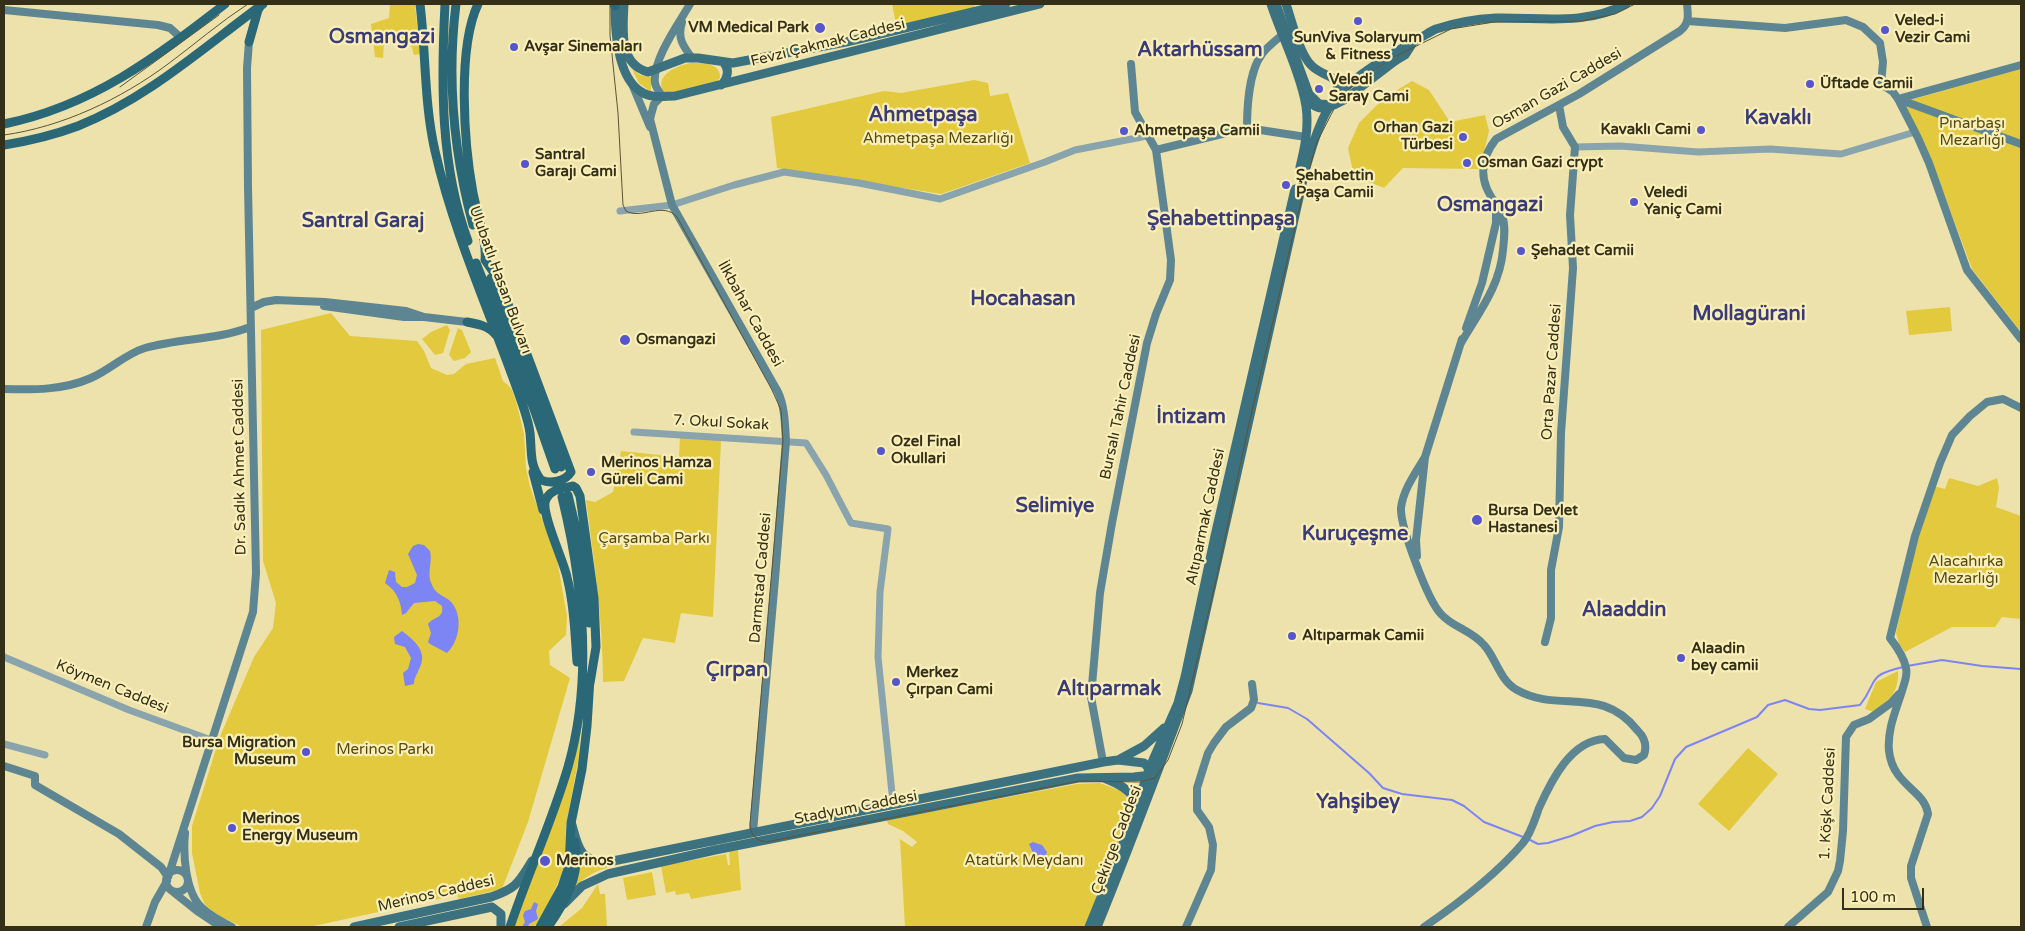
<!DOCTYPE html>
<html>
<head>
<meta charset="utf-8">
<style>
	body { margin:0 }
	#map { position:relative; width:2025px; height:931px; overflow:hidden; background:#ede2ab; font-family:"Varela Round",sans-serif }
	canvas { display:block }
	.frame { position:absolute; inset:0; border:5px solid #332f19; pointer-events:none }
	.scale { position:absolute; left:1842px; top:888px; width:82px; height:22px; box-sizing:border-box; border:2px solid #332f19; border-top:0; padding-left:6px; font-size:15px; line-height:18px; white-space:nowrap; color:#332f19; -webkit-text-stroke:4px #faefb8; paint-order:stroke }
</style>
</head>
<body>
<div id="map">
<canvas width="2025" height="931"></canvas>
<div class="frame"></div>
<div class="scale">100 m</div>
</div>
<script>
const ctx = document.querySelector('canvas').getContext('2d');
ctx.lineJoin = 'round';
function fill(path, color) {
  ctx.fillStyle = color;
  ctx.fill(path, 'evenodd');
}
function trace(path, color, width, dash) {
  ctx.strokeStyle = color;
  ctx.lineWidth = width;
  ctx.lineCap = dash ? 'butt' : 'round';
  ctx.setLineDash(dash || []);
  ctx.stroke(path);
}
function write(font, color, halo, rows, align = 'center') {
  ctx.font = font + ' "Varela Round",sans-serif';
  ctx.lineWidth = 4.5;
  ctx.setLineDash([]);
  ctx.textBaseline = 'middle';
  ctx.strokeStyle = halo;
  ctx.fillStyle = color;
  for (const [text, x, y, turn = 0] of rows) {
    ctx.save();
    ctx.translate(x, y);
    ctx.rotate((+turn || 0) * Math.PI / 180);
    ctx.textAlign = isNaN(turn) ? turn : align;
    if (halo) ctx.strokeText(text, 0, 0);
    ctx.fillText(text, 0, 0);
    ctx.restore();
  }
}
fill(new Path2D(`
	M 390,4 L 415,4 L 420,54 L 414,55 L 409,38 L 384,44 L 383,58 L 375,57 L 371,24 L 389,18 Z
	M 892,4 L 974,4 L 975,8 L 898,26 L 896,24 Z
	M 690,63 C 701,63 721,62 720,78 L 717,81 L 682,92 L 663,92 C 655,75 676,66 690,63 Z
	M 632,69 L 640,75 L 651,77 L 651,92 L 639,83 Z
	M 2021,69 L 2021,332 L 1972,269 L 1934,167 L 1903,102 Z
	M 974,80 L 988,83 L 990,96 L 1008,93 L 1030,163 L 941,194 L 777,168 L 771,117 L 884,91 L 901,93 Z
	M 1412,81 L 1429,90 L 1450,122 L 1485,115 L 1489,131 L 1480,168 L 1479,169 L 1403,168 L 1384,188 L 1354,176 L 1348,148 L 1359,123 L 1384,98 Z
	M 1950,307 L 1952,331 L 1909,335 L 1906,311 Z
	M 331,313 L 350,336 L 417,341 L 424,351 L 431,368 L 447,375 L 454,374 L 466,364 L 495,358 L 503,381 L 511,388 L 516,401 L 524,434 L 526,468 L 530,487 L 557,559 L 567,616 L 566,635 L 549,651 L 550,665 L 570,678 L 528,822 L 502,889 L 459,899 L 457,895 L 309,927 L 243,927 L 221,917 L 205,905 L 200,893 L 192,853 L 192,826 L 219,739 L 254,657 L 273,628 L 276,603 L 263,561 L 261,330 Z
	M 447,325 L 450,330 L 443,353 L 435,355 L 422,339 L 431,332 Z
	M 458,328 L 462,330 L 471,352 L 465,358 L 454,361 L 449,355 Z
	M 680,437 L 721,440 L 713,617 L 681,613 L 675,643 L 643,638 L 624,681 L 603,682 C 603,621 594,561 586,500 L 595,502 L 613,492 L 621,451 L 679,457 Z
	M 1949,478 L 1978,486 L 1997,478 L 1999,488 L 1996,507 L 2021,516 L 2021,619 L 2002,617 L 1995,627 L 1952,627 L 1905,652 L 1899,644 L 1896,633 L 1911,563 L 1933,486 L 1945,489 Z
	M 1898,671 C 1899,692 1890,700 1874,712 L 1865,709 L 1876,682 Z
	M 585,688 L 578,762 L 566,825 L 565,857 L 562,874 L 546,909 L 534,927 L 512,927 L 559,800 Z
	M 1748,748 L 1778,774 L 1729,831 L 1698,804 Z
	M 1100,783 L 1121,791 L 1134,805 L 1085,927 L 905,927 L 900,839 L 912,847 L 917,842 L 903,831 L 888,824 L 887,820 L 1077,784 Z
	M 576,850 C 584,862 591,865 606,866 L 607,868 C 590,872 578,883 566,895 Z
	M 738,850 L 741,890 L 691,899 L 689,893 L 676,895 L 675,891 L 666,893 L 661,866 L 726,854 L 728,865 L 730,865 L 729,852 Z
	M 652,872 L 656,895 L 627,900 L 623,878 Z
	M 598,884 L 600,894 L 605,894 L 607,927 L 559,927 L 582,908 Z`), '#e3c93e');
fill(new Path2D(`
	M 418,544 L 424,545 L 430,551 C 433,562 426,574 432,585 C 435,593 442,595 449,600 C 464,613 460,641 447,653 L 430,644 L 428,642 L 431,633 L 428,624 C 434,616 444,619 442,606 L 435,601 L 414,603 L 406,613 L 402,615 C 401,602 397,591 385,583 L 389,570 L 395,572 L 396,582 L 402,587 L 407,587 L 415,583 L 417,575 L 408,554 L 413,546 Z
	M 402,631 C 414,640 429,652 419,669 C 417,675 414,677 414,684 L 405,686 L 403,673 L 408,669 L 411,658 L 405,647 L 395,644 L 394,637 Z
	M 1033,842 L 1042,845 L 1047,852 L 1045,862 L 1039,866 L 1033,867 L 1033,853 L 1029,844 Z
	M 534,902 L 538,904 L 536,911 L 538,919 L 529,924 L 528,927 L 522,927 L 525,922 L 523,915 L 525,911 L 531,909 Z`), '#7d84f4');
trace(new Path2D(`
	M 1907,666 L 1942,660 L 1982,666 L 2021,669
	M 1258,703 L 1288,708 L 1307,719 L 1369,773 L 1383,788 L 1402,794 L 1452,800 L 1464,806 L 1484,822 L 1523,837
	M 1528,839 L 1538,844 L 1548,843 L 1571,836 L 1595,826 L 1613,822 L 1630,821 L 1642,817 L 1652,808 L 1660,796 L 1675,759 L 1686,747 L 1757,717 L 1768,705 L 1785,700 L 1809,709 L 1820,710 L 1860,705 C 1879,681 1865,676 1903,667`), '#7d84f4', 2);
trace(new Path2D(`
	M 1575,147 L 1620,146 L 1698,152 L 1770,149 L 1841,154 L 1915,132
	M 620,211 L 672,205 L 734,185 L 784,172 L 859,183 L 940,199 L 1045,162 L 1075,150 L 1147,136
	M 634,432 L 806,443 L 826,475 L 851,523 L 888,529 L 880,592 L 878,657 L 893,803
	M 4,657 L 129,710 L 211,740
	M 4,744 L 45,755`), '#89a4ac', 7);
trace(new Path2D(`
	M 690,4 C 679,23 652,60 655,83 C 656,88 659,92 662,96 L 654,104 L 650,119 L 672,205 L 778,392 C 785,407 785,425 786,441 L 775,579 L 753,832
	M 4,10 L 158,25 L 170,28 L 180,37
	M 1687,21 L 1785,28 L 1846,20 L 1863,27 L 1880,43 L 1883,62 L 1881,84 L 1893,92 L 1898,99 L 1918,138 L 1929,163 L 1967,270 L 2021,339
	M 682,22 C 677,38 683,46 692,58
	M 632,84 L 650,127
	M 1898,99 L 2021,144
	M 1898,99 L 2021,65
	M 1247,128 C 1247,108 1249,71 1262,54 C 1267,47 1275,41 1282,35
	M 1156,150 L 1247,128 L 1306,137
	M 324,306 L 404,317 L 424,317 L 467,322
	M 251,308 L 264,302 L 276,300 L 325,302 L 406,311 L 424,317
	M 1466,328 L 1482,283 L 1496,223 L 1496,209
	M 1461,343 C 1479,312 1500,286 1503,250 C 1504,239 1506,226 1502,215 C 1498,206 1491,198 1487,189 C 1479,171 1485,153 1496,139 L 1579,94 L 1680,31 C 1690,23 1688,15 1687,4
	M 4,389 C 33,390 64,390 91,378 C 110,370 125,354 145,348 C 180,338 217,340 250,327
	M 1417,556 L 1416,540 L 1425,457 L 1462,339
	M 1545,642 L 1551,618 L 1551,570 L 1559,527 L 1561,433 L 1573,268 L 1570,215 L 1575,147 L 1563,127 L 1559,105
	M 1103,762 L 1091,697 L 1100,593 L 1112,523 L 1147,343 L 1156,314 L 1170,280 L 1171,260 L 1156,150 L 1135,112 L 1131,64
	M 4,766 L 35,776 L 35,785 L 119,834 L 161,867 L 168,877
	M 185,833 C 183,854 185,892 202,908 C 211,916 222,922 232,927
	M166 881a11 11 0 1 1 22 0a11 11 0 1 1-22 0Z
	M 168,877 L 253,612 L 256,573 L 248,187 L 247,68 L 249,42
	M 172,891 L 197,911 L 221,927
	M 146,927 L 155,902 L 167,881
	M 1186,927 L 1211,870 L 1213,845 L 1209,827 L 1197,810 L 1197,788 L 1208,753 L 1214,743 L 1226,727 L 1251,708 L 1254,700 L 1252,684
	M 1424,927 C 1459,903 1495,876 1523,843 C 1531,833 1535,819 1539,808 C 1551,781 1571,740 1605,739 L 1624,758 L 1636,760 L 1644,755 C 1647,746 1645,738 1638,731 C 1601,684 1560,714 1517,690 C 1500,681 1496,658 1484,645 C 1471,630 1452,627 1441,614 C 1428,601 1400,526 1401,508 C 1403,490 1416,472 1425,457
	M 1788,927 L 1828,892 L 1838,871 L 1840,861 L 1843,831 L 1846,737 L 1854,725 L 1869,719 L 1891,703 L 1899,694
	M 1927,927 L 1911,878 L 1911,866 L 1928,814 C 1925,790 1893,786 1889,751 C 1887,730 1896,710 1902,691 C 1904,683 1908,676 1906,668 C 1904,657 1897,647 1890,638 L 1915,536 L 1940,463 L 1952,435 L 1970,416 L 1987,402 L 2003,399 L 2021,408`), '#5e8692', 8);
trace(new Path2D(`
	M 624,4 C 623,28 618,64 648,72 L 685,58 L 698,58 L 733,63 L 846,42 L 1006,4
	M 1271,4 C 1281,34 1301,75 1306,106 C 1309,127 1305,147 1300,167
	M 1286,4 C 1292,21 1299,53 1311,65 C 1324,79 1344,73 1336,97
	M 615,6 C 615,32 617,85 648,95 C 656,98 666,96 675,96 L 1040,4
	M 1395,61 L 1405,55 L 1412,44
	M 721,85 C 728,79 730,68 723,62
	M 1305,94 C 1310,105 1318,111 1330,107
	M 1120,759 L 1144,746 L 1164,728
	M 1104,778 C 1119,784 1130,789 1138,805
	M 572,825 C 578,848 581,863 608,862 L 1103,762 L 1118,760 L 1144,763 L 1152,772
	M 564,904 L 582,886 L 608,874 L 715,850 L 1078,778 L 1134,777 L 1151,775
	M 354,927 L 491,897 C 517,888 518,883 532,861
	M 399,927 L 492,907 L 501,914 L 501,927
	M 1089,927 L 1131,824 L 1149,769 L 1178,703 L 1185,677 L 1215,536 L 1295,189
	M 1097,927 C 1129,849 1158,770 1188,691 L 1305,171 C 1312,147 1320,117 1336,97 C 1354,76 1392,54 1416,40 C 1423,37 1429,32 1436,29 C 1454,23 1477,19 1496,18 C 1540,17 1586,26 1626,4`), '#3c7180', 9);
trace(new Path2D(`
	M 420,4 C 426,53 424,103 435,151 C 455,239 494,321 523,406 C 526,415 529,424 530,433 C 532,451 529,465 541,480 C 550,484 565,482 571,472 L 510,309 L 496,276 L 485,260 C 487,242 477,213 473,193 C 464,144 457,49 478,4
	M 445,4 C 441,82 440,166 468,241
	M 456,4 C 447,77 454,154 473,225
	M 614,4 L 615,6
	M 249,42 L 258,10 L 260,7
	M 4,124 C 92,106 155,58 225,4
	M 4,145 C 29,141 54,135 78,126 C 148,98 203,48 263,4
	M 476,263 L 534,409 L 555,469
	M 491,278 L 561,467
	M 467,322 C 478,324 489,326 496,335
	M 533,472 L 543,510
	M 568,495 L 580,546 L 589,623
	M 577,662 C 575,634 574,605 567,577 C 563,559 543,518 545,503 C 547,490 562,488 573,486 L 576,488 L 580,496 L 594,598 L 596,647 L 590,683
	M 510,927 C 528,873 552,822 568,767 C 593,680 583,583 562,497
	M 540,927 L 562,887 L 569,866 L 571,823 L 582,769 L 587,726 L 590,678
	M 548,927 C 566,901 581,875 575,842`), '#2a6878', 9);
trace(new Path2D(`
	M 610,4 L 610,35 L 618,113 L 623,205 L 626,211 C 641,220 663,201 677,217 L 772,390 L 781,410 L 783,441 L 750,824 C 750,835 756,840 766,842 L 1079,781 L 1139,782 L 1155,778 L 1168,760 L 1182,724 L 1217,576 L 1248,428 L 1303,193 L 1316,144 L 1335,107 L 1349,89 L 1392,58 L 1451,29 L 1494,22 L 1582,21 L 1615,14 L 1635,4
	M 120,87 L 219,15
	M 4,135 C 62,127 121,99 168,64 C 195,44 220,22 248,4`), '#5a5437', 1);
trace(new Path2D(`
	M 1276,4 L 1309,94 L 1319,104 L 1334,105 L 1344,100 L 1395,61`), '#3c7180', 9);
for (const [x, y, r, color] of [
	[1358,21,5,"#5655cd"],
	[820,28,6,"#5655cd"],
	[1885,30,5,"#5655cd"],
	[514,47,5,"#5655cd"],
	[1810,84,5,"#5655cd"],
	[1319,89,5,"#5655cd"],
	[1701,130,5,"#5655cd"],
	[1124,131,5,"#5655cd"],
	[1463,137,5,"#5655cd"],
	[1467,163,5,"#5655cd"],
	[525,164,5,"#5655cd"],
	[1286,185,5,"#5655cd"],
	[1634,202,5,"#5655cd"],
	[1521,251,5,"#5655cd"],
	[625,340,6,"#5655cd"],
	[881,451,5,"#5655cd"],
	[591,472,5,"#5655cd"],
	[1477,520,6,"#5655cd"],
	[1292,636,5,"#5655cd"],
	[1681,658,5,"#5655cd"],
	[896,682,5,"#5655cd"],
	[306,752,5,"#5655cd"],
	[232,828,5,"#5655cd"],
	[545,861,6,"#5655cd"]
]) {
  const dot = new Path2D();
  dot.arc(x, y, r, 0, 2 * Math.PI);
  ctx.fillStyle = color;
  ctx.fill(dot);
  trace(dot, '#faefb8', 2);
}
write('bold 15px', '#332f19', '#faefb8', [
	["Veled-i",1895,21],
	["Vezir Cami",1895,38],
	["VM Medical Park",809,28,"right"],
	["SunViva Solaryum",1358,38,"center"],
	["& Fitness",1358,55,"center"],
	["Avşar Sinemaları",524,47],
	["Veledi",1329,80],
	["Saray Cami",1329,97],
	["Üftade Camii",1820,84],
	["Orhan Gazi",1453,128,"right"],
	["Türbesi",1453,145,"right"],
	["Kavaklı Cami",1691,130,"right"],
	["Ahmetpaşa Camii",1134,131],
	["Santral",535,155],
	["Garajı Cami",535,172],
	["Osman Gazi crypt",1477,163],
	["Şehabettin",1296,176],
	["Paşa Camii",1296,193],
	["Veledi",1644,193],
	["Yaniç Cami",1644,210],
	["Şehadet Camii",1531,251],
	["Osmangazi",636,340],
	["Ozel Final",891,442],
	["Okullari",891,459],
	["Merinos Hamza",601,463],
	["Güreli Cami",601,480],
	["Bursa Devlet",1488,511],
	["Hastanesi",1488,528],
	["Altıparmak Camii",1302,636],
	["Alaadin",1691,649],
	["bey camii",1691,666],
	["Merkez",906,673],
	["Çırpan Cami",906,690],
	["Bursa Migration",296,743,"right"],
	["Museum",296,760,"right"],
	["Merinos",242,819],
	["Energy Museum",242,836],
	["Merinos",556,861]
], 'left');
write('15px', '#332f19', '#faefb8', [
	["Fevzi Çakmak Caddesi",828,43,-14],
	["Osman Gazi Caddesi",1557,89,-30],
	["Ulubatlı Hasan Bulvarı",500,280,70],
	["İlkbahar Caddesi",750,314,61],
	["Orta Pazar Caddesi",1552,372,-86],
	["Bursalı Tahir Caddesi",1121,407,-78],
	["7. Okul Sokak",721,423,3],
	["Dr. Sadık Ahmet Caddesi",240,467,-91],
	["Altıparmak Caddesi",1206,517,-78],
	["Darmstad Caddesi",761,578,-85],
	["Köymen Caddesi",112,687,22],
	["1. Köşk Caddesi",1828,804,-87],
	["Stadyum Caddesi",856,808,-11],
	["Çekirge Caddesi",1117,840,-69],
	["Merinos Caddesi",436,894,-13]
]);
write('15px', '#554a0d', '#faefb8', [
	["Pınarbaşı",1972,124],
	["Mezarlığı",1972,141],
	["Ahmetpaşa Mezarlığı",938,139],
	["Çarşamba Parkı",654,539],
	["Alacahırka",1966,562],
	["Mezarlığı",1966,579],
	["Merinos Parkı",385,750],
	["Atatürk Meydanı",1024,861]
]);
write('bold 20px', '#393c78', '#faefb8', [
	["Osmangazi",382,38],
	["Aktarhüssam",1200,51],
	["Ahmetpaşa",923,116],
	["Kavaklı",1778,119],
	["Osmangazi",1490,206],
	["Şehabettinpaşa",1221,220],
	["Santral Garaj",363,222],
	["Hocahasan",1023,300],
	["Mollagürani",1749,315],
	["İntizam",1191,418],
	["Selimiye",1055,507],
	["Kuruçeşme",1355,535],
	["Alaaddin",1624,611],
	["Çırpan",737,671],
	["Altıparmak",1109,690],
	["Yahşibey",1358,803]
]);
</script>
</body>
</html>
